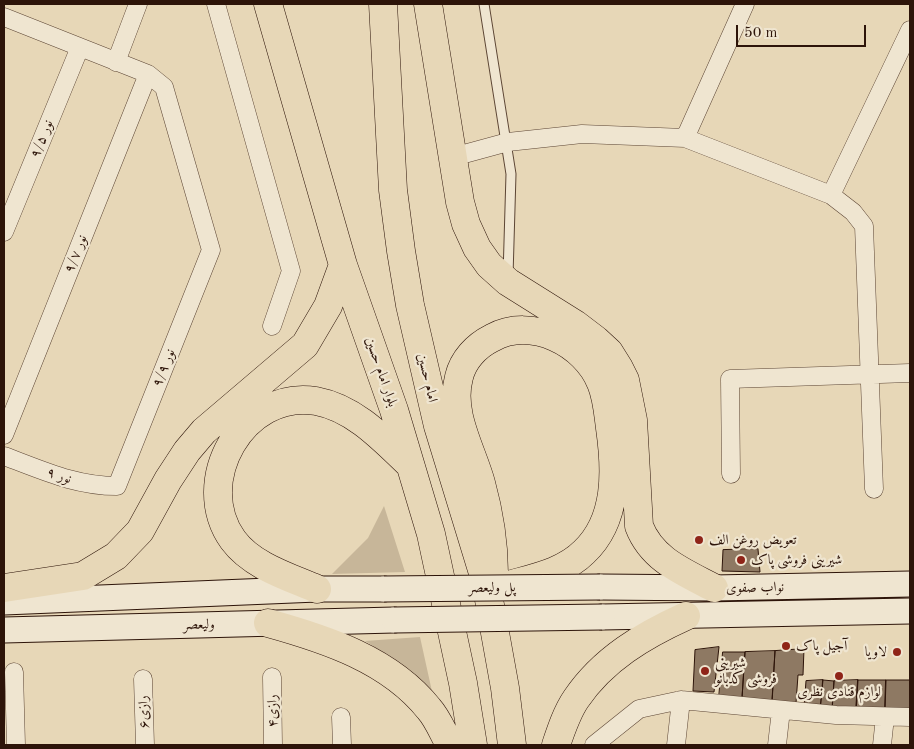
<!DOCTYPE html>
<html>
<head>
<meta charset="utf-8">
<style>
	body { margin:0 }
	#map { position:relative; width:914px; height:749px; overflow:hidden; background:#e7d7b7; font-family:"Old Standard TT",serif }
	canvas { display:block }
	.frame { position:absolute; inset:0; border:5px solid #2d1409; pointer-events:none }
	.scale { position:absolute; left:736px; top:25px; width:130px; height:22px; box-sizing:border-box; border:2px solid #2d1409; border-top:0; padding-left:6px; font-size:15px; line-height:18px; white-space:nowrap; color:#2d1409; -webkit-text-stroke:4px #efe5d0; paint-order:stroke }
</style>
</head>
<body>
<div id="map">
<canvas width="914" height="749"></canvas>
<div class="frame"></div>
<div class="scale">50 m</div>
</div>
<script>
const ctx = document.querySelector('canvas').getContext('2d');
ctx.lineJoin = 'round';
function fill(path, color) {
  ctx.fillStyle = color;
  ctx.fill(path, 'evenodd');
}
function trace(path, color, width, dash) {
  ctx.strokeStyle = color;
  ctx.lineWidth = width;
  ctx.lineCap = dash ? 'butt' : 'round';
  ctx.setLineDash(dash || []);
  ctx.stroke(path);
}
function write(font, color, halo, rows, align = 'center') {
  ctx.font = font + ' "Old Standard TT",Amiri,serif';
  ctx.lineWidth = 4.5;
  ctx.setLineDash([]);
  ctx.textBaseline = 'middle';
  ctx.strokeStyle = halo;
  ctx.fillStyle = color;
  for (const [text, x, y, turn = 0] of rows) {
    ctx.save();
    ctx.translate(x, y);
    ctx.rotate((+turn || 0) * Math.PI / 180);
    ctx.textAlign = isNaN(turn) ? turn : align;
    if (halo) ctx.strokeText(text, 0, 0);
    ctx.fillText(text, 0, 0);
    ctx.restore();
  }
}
fill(new Path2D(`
	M 384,506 L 405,572 L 332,574 L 368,538 Z
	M 420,637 L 433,696 L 396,660 L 365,641 Z`), '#c7b699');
const building = new Path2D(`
	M 758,549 L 760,572 L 722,571 L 723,550 Z
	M 719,647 L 714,692 L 693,691 L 695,650 Z
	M 804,649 L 803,675 L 798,675 L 796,703 L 772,703 L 775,651 Z
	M 775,651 L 772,700 L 742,698 L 745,652 Z
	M 723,652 L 745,652 L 742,698 L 719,698 Z
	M 823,680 L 820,708 L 804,707 L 806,681 Z
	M 823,680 L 834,681 L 832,709 L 821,710 Z
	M 858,680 L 856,712 L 832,712 L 834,681 Z
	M 858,680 L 886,680 L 885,711 L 856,712 Z
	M 886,680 L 910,680 L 910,710 L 885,711 Z`);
fill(building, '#8e7963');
trace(building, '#2d1409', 1);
const service = new Path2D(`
	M 484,4 L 511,174 L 508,276`);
const minor = new Path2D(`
	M 216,4 L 291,271 L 272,326
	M 4,17 L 148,74 L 164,87 L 211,250 L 117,486 C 75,486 42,470 4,456
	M 116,62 L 138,4
	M 685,138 L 745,4
	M 453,157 L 508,142 L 582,134 L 685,138 L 831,195 L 853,212 L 864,226 L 874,489
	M 831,195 L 910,30
	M 4,232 L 80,47
	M 4,435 L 148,74
	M 731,474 L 730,379 L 910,373
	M 14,672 L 16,745
	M 272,677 L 273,745
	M 143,679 L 145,745
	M 341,717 L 342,745
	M 594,745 L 639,709 L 681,700 L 836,715 L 910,717
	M 676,745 L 681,700
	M 777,745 L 781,710
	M 882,745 L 885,717`);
const secondary = new Path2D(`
	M 600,587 L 714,588 L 910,584
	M 4,602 L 317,589 L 384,589
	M 602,617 L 910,611
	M 4,630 L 394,620`);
const primary = new Path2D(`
	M 268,4 L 343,265 L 394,410 L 431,534 L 463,683 L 473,745
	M 383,4 L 393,190 L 401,251 L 410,305 L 438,426 L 486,583 L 505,688 L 512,745
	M 428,4 L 460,202 L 466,224 L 477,248 L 489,265 L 508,282 L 575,324 L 596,340 L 609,352 L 619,368 L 625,380 L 633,420 L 639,526 C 652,560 684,572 714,588
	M 494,573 C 494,543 489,512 481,483 C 472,450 449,413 459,377 C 463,360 476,346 492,338 C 531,316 585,343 601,383 C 607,397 608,413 610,428 C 616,470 618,520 584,552 C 563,573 532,578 505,586
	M 4,588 L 83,576 L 116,556 L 140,531 L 168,480 L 187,451 L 204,431 L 305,345 L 328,306 L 343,265
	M 317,589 C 289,577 252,566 233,540 C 191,482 243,389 316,401 C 354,408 382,438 409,464
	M 268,623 C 326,639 390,660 429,709 C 438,719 443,733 450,745
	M 556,745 C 561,730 567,712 576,699 C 603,659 644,635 686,616`);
trace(service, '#5c4534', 11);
trace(minor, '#5c4534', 19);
trace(secondary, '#2d1409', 27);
trace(primary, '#2d1409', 29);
trace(service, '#efe5d0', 9);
trace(minor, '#efe5d0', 18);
trace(secondary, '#efe5d0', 25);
trace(primary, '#e7d7b7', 28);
const secondaryBridge = new Path2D(`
	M 384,589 L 600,587
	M 394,620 L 602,617`);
trace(secondaryBridge, '#2d1409', 27, []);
trace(secondaryBridge, '#efe5d0', 25);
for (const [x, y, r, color] of [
	[699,540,5,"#8f2418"],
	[741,560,5,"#8f2418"],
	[786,646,5,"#8f2418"],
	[897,652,5,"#8f2418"],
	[705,671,5,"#8f2418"],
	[839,676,5,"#8f2418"]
]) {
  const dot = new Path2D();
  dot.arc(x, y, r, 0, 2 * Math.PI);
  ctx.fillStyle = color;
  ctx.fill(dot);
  trace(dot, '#efe5d0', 2);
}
write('14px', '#2d1409', '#efe5d0', [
	["نور ۹/۵",42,139,-68],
	["نور ۹/۷",76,254,-68],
	["نور ۹/۹",164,368,-68],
	["بلوار امام حسین",381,372,71],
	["امام حسین",427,378,77],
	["نور ۹",59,476,18],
	["پل ولیعصر",492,588,-1],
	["نواب صفوی",755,588,-1],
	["ولیعصر",199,625,-1],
	["رازی۴",273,711,-91],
	["رازی۶",144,712,-92]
]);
write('14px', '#2d1409', '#efe5d0', [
	["تعویض روغن الف",709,540],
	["شیرینی فروشی پاک",751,560],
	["آجیل پاک",796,646],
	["لاویا",887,652,"right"],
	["شیرینی",715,663],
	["فروشی کدبانو",715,679],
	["لوازم قنادی نظری",839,692,"center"]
], 'left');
</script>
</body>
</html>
